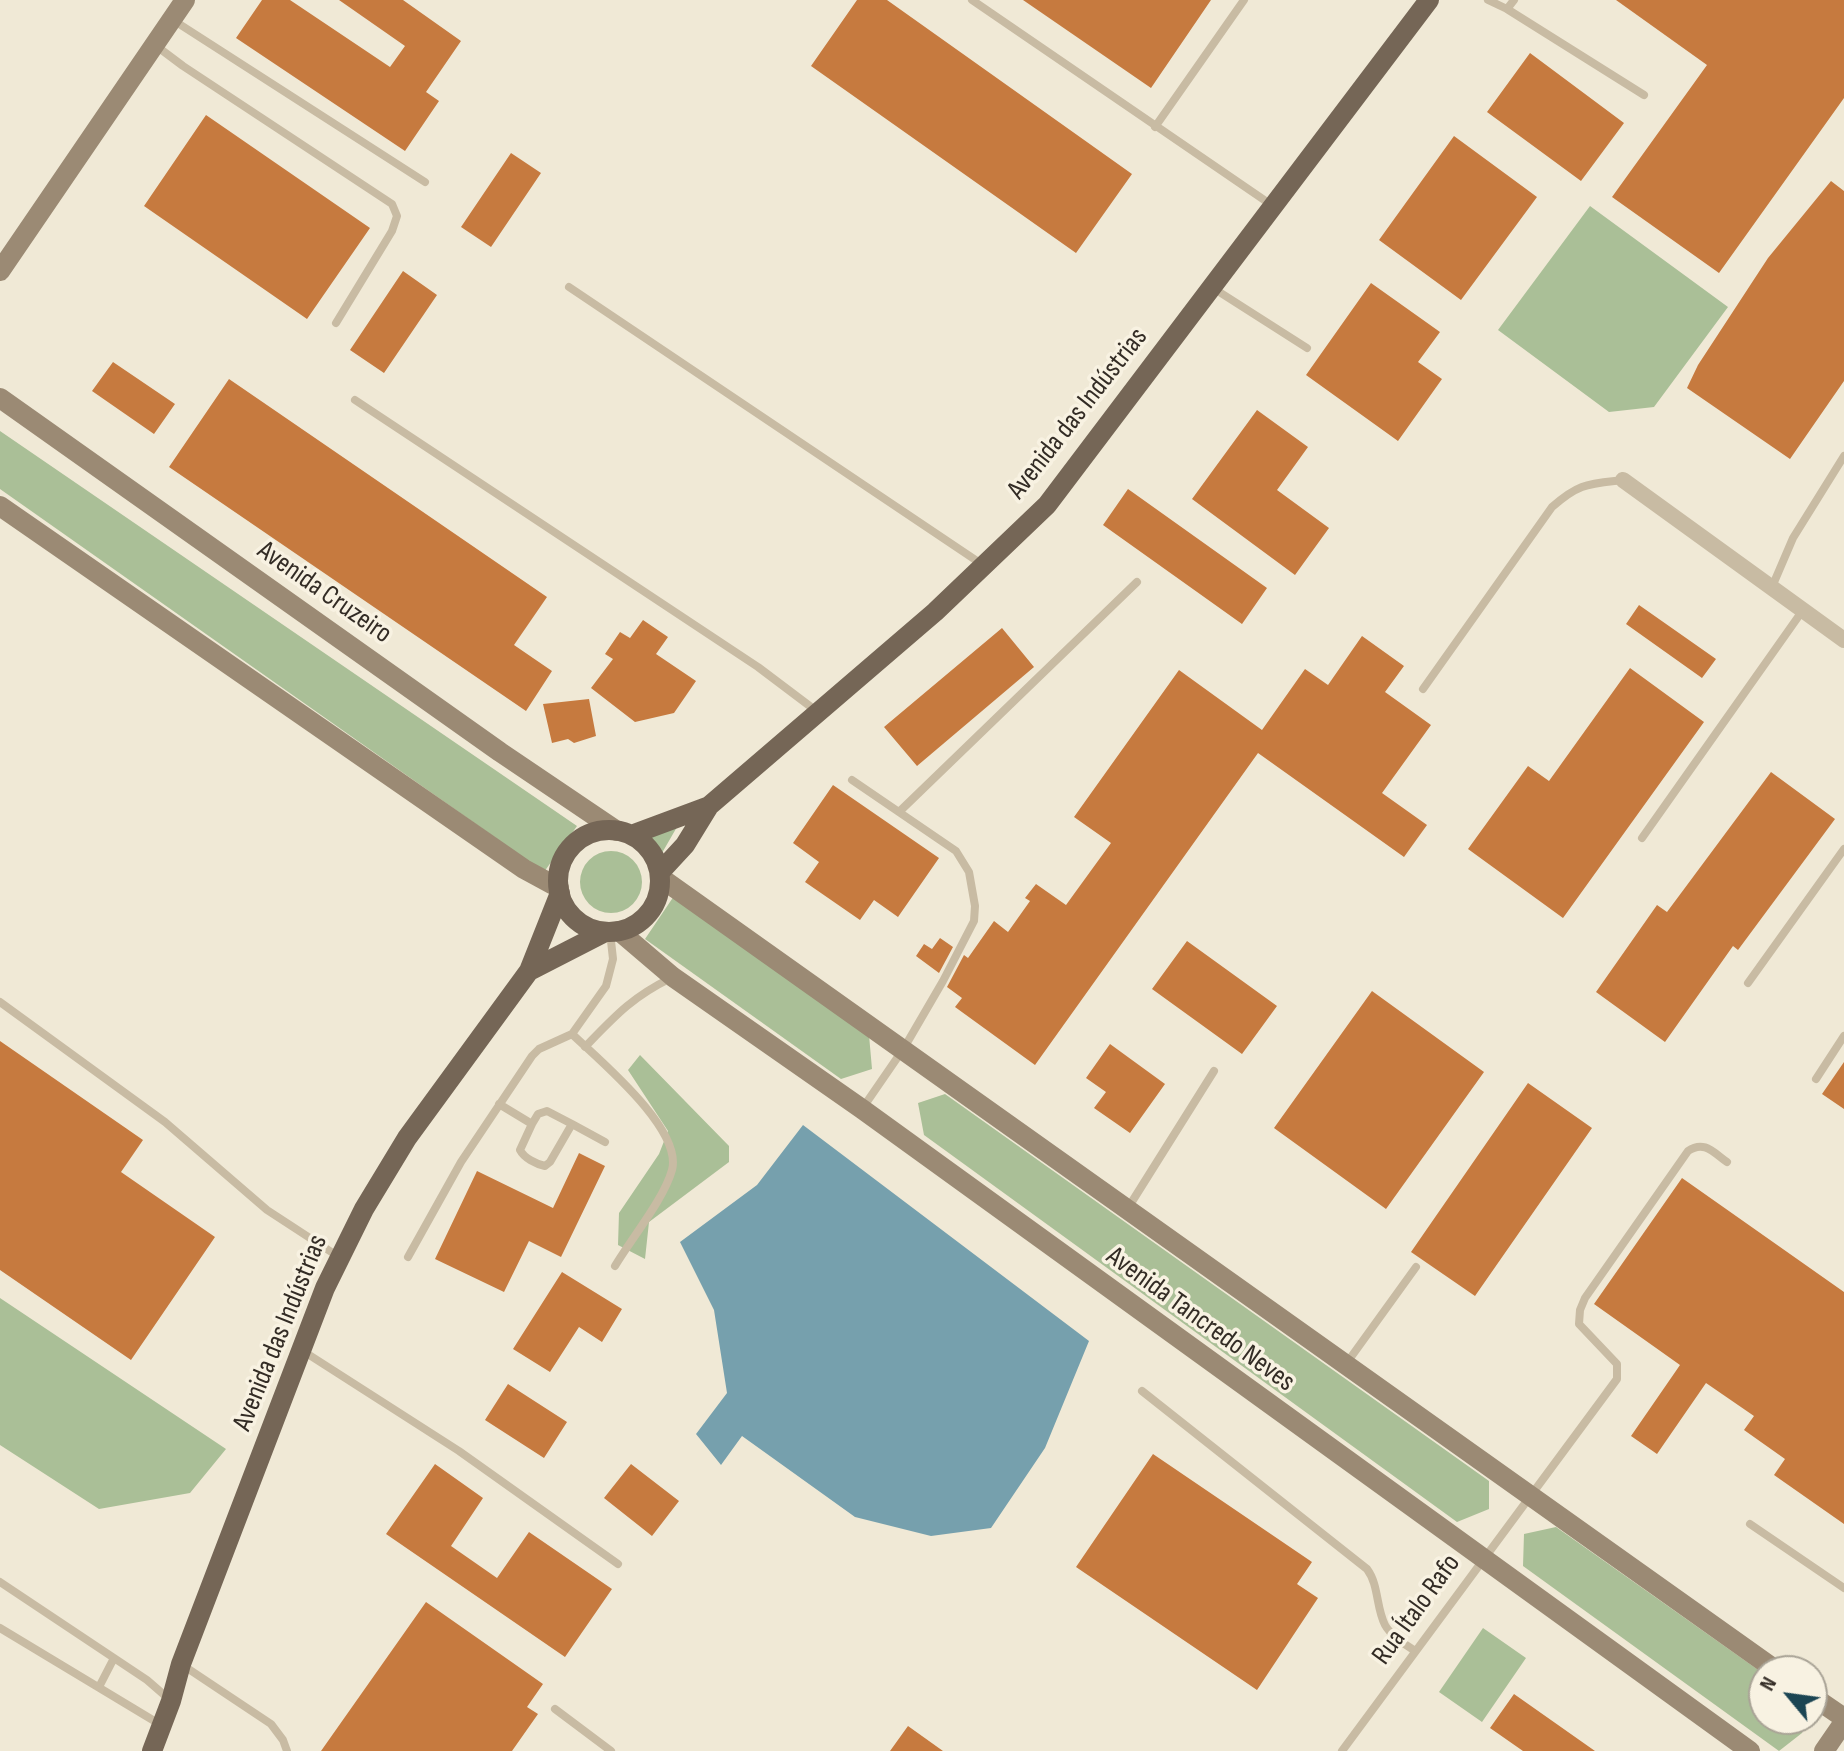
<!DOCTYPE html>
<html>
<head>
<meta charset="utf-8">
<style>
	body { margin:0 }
	#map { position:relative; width:1844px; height:1751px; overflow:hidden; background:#f0e9d6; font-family:"Sofia Sans Condensed",sans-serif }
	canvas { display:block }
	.north { position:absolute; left:1748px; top:1655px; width:80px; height:80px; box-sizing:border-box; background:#f8f2e2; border:2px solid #a9a396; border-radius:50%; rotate:299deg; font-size:22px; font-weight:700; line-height:32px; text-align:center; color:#332c25 }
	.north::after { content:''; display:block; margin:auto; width:28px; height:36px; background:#1b4553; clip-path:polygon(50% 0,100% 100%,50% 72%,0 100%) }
</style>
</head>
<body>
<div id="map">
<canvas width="1844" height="1751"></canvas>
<div class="north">N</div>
</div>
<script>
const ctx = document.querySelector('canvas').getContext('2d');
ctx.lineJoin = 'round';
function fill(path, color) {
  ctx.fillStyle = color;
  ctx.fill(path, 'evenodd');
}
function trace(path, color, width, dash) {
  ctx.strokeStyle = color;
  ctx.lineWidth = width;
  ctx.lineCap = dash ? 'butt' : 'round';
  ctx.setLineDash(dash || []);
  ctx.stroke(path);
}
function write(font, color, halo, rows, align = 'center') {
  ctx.font = font + ' "Sofia Sans Condensed",sans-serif';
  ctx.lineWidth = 7;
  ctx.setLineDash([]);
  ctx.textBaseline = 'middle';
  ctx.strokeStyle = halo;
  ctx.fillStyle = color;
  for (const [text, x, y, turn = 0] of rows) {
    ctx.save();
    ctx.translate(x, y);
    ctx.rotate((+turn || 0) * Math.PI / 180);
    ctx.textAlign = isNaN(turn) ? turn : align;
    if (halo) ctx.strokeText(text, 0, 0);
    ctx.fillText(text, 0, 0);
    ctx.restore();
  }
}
fill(new Path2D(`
	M 1590,206 L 1728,307 L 1654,407 L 1609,412 L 1498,330 Z
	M 0,431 L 577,826 L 544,872 L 0,489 Z
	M 681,820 L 662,853 L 644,835 Z
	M580 882a31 31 0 1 1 62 0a31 31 0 1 1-62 0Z
	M 674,896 L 869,1035 L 872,1069 L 841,1079 L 645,939 Z
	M 640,1055 L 729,1146 L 729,1162 L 649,1222 L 645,1259 L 618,1245 L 619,1213 L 659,1154 L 668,1131 L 628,1070 Z
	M 945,1094 L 1489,1481 L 1489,1509 L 1457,1522 L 924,1135 L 918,1103 Z
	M 0,1298 L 226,1449 L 190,1493 L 99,1509 L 0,1445 Z
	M 1556,1527 L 1764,1674 L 1764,1719 L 1806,1719 L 1802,1733 L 1779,1751 L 1523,1566 L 1524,1534 Z
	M 1483,1628 L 1526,1658 L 1482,1722 L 1439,1692 Z`), '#aabf97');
fill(new Path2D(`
	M 803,1125 L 1089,1341 L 1045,1448 L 991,1528 L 931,1536 L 855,1517 L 742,1436 L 721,1465 L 696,1434 L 727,1393 L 714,1310 L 680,1242 L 757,1185 Z`), '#76a0ad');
fill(new Path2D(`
	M 262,0 L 290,0 L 390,67 L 405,46 L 339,0 L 403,0 L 461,41 L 426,92 L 439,101 L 405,151 L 236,38 Z
	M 857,0 L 887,0 L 1132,174 L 1076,253 L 811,66 Z
	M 1023,0 L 1211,0 L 1151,88 Z
	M 1616,0 L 1844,0 L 1844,98 L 1719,273 L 1612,197 L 1707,65 Z
	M 1530,53 L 1624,123 L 1581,181 L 1487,112 Z
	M 206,115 L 370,228 L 307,319 L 144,206 Z
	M 1454,136 L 1537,197 L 1461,300 L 1379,240 Z
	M 511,153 L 541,173 L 491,247 L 461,227 Z
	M 1831,181 L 1844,191 L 1844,381 L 1790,459 L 1687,388 L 1698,365 L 1768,258 Z
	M 403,271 L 437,295 L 384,373 L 350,350 Z
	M 1371,283 L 1440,332 L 1418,362 L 1442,379 L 1398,441 L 1306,375 Z
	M 113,362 L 175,404 L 154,434 L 92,391 Z
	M 229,379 L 547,597 L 514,645 L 552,671 L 526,711 L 169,467 Z
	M 1257,410 L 1308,447 L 1277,490 L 1329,528 L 1295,575 L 1192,499 Z
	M 1128,489 L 1267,588 L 1242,624 L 1103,525 Z
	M 1639,605 L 1716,659 L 1702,678 L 1626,624 Z
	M 643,620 L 668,637 L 656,654 L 696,681 L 674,713 L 635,722 L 591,688 L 613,659 L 605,654 L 620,632 L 630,638 Z
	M 1002,628 L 1034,667 L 917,766 L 884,727 Z
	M 1362,636 L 1404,666 L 1385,692 L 1431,725 L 1382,793 L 1427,825 L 1404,857 L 1258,753 L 1035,1065 L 955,1007 L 962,998 L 947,987 L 964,955 L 968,958 L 994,921 L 1008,932 L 1030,901 L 1025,898 L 1036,884 L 1066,905 L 1111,843 L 1074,817 L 1179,670 L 1262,730 L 1305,669 L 1328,685 Z
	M 1630,668 L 1704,722 L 1563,918 L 1468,849 L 1528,766 L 1549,781 Z
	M 589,699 L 596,736 L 574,743 L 568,739 L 552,743 L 543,704 Z
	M 1771,772 L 1835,819 L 1738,950 L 1733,946 L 1665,1042 L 1596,992 L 1657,905 L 1667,912 Z
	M 833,785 L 939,858 L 898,917 L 874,900 L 860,920 L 805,882 L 819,862 L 793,843 Z
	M 940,938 L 953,947 L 939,973 L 916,956 L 924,944 L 932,949 Z
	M 1187,941 L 1277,1006 L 1242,1054 L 1152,989 Z
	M 1372,991 L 1484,1072 L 1386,1209 L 1274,1128 Z
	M 0,1041 L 143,1140 L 121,1172 L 215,1237 L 131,1360 L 0,1270 Z
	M 1110,1044 L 1165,1084 L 1130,1133 L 1094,1108 L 1106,1092 L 1086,1078 Z
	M 1844,1062 L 1844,1109 L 1822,1094 Z
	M 1528,1083 L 1592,1128 L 1475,1296 L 1411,1252 Z
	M 579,1153 L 605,1166 L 561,1257 L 529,1241 L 504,1292 L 435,1259 L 477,1171 L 553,1208 Z
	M 1682,1178 L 1844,1292 L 1844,1524 L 1774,1475 L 1785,1459 L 1744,1430 L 1754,1416 L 1706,1383 L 1657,1454 L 1631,1436 L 1680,1365 L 1594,1304 Z
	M 562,1272 L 622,1309 L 602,1342 L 579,1327 L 550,1372 L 513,1349 Z
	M 508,1384 L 567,1422 L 544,1458 L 485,1420 Z
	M 1153,1454 L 1312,1562 L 1297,1584 L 1318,1598 L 1257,1690 L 1076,1567 Z
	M 435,1464 L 483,1498 L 451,1546 L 497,1578 L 529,1532 L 612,1589 L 565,1657 L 386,1534 Z
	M 631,1464 L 679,1501 L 652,1536 L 604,1498 Z
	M 426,1602 L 543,1684 L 527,1707 L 538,1714 L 512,1751 L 321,1751 Z
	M 1514,1694 L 1595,1751 L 1523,1751 L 1490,1728 Z
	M 908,1726 L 943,1751 L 890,1751 Z`), '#c67a3f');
trace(new Path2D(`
	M 972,0 L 1273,206
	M 1488,0 L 1507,9
	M 1514,0 L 1507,9 L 1644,95
	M 173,20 L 425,182
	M 155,45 L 183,66 L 392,204 L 397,216 L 392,231 L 336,323
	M 1155,127 L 1244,0
	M 569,287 L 983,565
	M 1213,288 L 1307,348
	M 355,400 L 758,667 L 819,713
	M 1772,587 L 1793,538 L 1844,456
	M 1423,689 L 1552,507 C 1579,483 1588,484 1623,480
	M 852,780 L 956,851 L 969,872 L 975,906 L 974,921 L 943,981 L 904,1048 L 862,1109
	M 899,812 L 1137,582
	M 1642,838 L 1803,610
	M 1748,983 L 1844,849
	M 0,1002 L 165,1122 L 267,1210 L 339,1257
	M 572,1034 C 599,1060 683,1129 672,1170 C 664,1199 631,1239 615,1266
	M 585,1047 C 615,1016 632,997 671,978
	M 1816,1079 L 1844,1036
	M 499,1104 L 532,1124 L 520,1150 C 524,1158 536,1164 545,1166 L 550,1162 L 572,1124 L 605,1142
	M 532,1124 L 538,1114 L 547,1111 L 572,1124
	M 1128,1208 L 1214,1071
	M 408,1257 L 461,1162 L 532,1056 L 539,1049 L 572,1034 L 606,986 L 613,959 L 610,932
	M 303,1351 L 459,1451 L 618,1564
	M 1346,1364 L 1416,1267
	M 1142,1391 L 1367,1569 C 1379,1585 1376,1608 1385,1625 C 1391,1636 1405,1644 1415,1651
	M 1750,1524 L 1844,1588
	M 0,1582 L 147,1680 L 170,1700
	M 0,1628 L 161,1725
	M 181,1664 L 271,1724 L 283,1740 L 287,1751
	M 99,1687 L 114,1658
	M 555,1709 L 611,1751
	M 1342,1751 L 1617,1379 L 1617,1364 L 1579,1324 L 1580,1310 L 1585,1298 L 1688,1151 C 1704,1140 1713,1152 1727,1162`), '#c8bba3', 8);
trace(new Path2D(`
	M 1623,480 L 1844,640`), '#c8bba3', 16);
trace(new Path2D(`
	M 0,271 L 185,0
	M 0,398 L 500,752 L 617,831
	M 0,506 L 524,869 L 559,888
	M 661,878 L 1777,1671
	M 619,931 L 673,977 L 862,1109 L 1750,1751
	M 1812,1696 L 1844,1718
	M 1824,1751 L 1844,1722`), '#9b8a74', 20);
trace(new Path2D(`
	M558 881a51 51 0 1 1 102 0a51 51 0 1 1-102 0Z
	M 631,835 L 709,806
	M 661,871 L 685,845 L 709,806 L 935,612 L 1047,505 L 1429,0
	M 529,971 L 605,932
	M 152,1751 L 171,1701 L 181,1664 L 325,1288 L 364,1209 L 407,1138 L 529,971 L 560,893`), '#756656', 20);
write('28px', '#332c25', '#f8f2e2', [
	["Avenida das Indústrias",1078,414,-52],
	["Avenida Cruzeiro",324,593,35],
	["Avenida Tancredo Neves",1200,1320,36],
	["Avenida das Indústrias",281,1333,-68],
	["Rua Ítalo Rafo",1417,1610,-54]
]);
</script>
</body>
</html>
